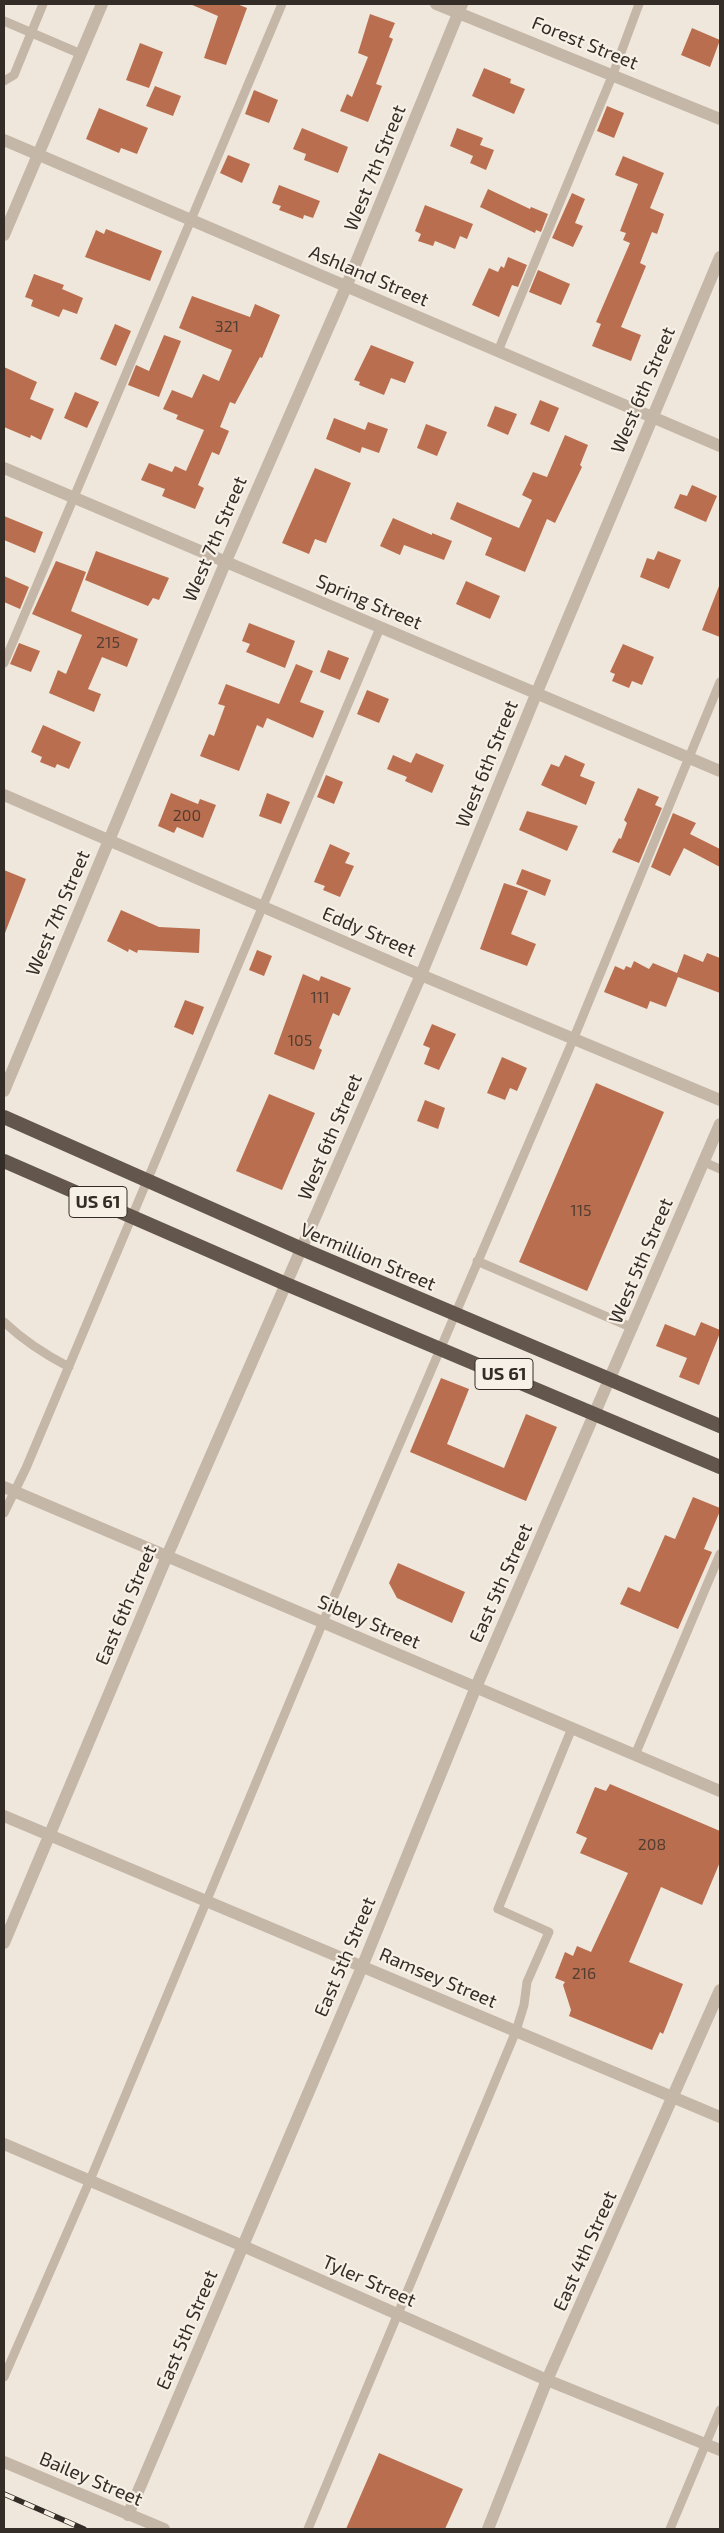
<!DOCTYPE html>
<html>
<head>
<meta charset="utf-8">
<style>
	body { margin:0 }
	#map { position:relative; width:724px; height:2533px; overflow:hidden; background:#efe7db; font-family:"Exo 2",sans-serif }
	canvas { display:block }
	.frame { position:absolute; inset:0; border:5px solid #332c27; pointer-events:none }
</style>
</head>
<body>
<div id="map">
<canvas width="724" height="2533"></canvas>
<div class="frame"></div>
</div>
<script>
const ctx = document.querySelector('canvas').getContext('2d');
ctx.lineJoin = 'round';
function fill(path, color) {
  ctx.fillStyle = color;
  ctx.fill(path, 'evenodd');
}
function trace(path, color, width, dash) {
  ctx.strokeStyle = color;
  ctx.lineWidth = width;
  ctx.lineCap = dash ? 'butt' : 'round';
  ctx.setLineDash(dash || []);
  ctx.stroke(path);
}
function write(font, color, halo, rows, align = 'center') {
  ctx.font = font + ' "Exo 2",sans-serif';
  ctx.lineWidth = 4.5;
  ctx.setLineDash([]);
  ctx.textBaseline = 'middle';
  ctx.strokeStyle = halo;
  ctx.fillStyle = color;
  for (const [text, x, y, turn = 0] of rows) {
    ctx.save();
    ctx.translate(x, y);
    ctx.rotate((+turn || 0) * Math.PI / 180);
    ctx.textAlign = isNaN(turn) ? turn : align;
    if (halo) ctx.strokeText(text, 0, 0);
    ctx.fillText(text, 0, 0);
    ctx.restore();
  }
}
fill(new Path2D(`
	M 190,4 L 237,4 L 247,8 L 226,65 L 204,58 L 218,16 Z
	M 370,14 L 395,23 L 389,37 L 393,39 L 376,84 L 382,86 L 368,122 L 340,111 L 347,94 L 352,97 L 368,57 L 358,53 Z
	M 692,28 L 720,40 L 710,67 L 681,55 Z
	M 140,43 L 163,52 L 149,88 L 126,80 Z
	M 484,68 L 511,79 L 510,83 L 525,89 L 514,114 L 472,96 Z
	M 155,86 L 181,96 L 173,116 L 146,106 Z
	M 254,90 L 278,100 L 269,123 L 245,114 Z
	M 607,106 L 624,113 L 614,138 L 597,131 Z
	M 99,108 L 148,128 L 137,154 L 121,148 L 119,153 L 86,139 Z
	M 302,128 L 348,147 L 338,173 L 304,160 L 306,154 L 293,149 Z
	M 457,128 L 483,138 L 480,145 L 494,150 L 486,170 L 470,163 L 473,156 L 450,146 Z
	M 228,155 L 250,164 L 242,183 L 220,173 Z
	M 623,156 L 664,173 L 650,208 L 664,214 L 657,234 L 652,232 L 640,263 L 646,266 L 621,327 L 641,335 L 631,361 L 592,346 L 601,324 L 596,322 L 630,243 L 623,240 L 626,233 L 620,231 L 638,184 L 615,175 Z
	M 279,185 L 320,201 L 313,218 L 304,215 L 303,219 L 279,210 L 281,206 L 272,203 Z
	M 488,189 L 530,209 L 531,207 L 548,214 L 541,232 L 536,230 L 535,233 L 480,207 Z
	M 572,193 L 585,199 L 575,223 L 583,226 L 573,247 L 552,238 Z
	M 425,205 L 473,224 L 467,239 L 460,236 L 455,249 L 435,241 L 433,246 L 418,241 L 421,234 L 415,231 Z
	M 106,229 L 162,251 L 150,281 L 85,257 L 96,230 L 104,234 Z
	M 508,257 L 527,265 L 518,287 L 512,285 L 499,317 L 472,305 L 489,268 L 498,272 L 501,266 L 504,268 Z
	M 538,270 L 570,284 L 561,305 L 529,292 Z
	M 34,274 L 64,285 L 62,289 L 83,298 L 77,314 L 63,309 L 59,317 L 31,306 L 33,300 L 25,297 Z
	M 192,296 L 250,317 L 255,304 L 280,315 L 262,358 L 260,357 L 235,404 L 230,402 L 220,427 L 229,431 L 219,455 L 212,452 L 198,485 L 204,488 L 195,509 L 162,496 L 165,489 L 141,480 L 149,463 L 172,472 L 175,466 L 186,471 L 204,430 L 176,419 L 178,415 L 163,409 L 172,390 L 192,398 L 203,374 L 219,381 L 232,350 L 179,328 Z
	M 115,324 L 131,331 L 116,366 L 100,359 Z
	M 164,335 L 181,341 L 159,397 L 128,385 L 136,365 L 149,371 Z
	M 371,345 L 414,362 L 405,383 L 391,378 L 384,395 L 359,385 L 360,382 L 354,380 Z
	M 4,367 L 37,382 L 30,399 L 54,409 L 41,440 L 31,435 L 30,438 L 4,427 Z
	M 75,392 L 99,402 L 87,428 L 64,418 Z
	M 540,400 L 559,408 L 549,432 L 530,424 Z
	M 495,406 L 517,414 L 508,435 L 487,426 Z
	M 334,418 L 365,430 L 368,422 L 388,429 L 379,453 L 362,447 L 360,453 L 326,439 Z
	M 426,424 L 447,432 L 437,456 L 417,448 Z
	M 565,435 L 588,445 L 580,465 L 582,467 L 555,523 L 547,519 L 525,572 L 485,555 L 492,538 L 450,519 L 457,502 L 519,528 L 532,500 L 522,495 L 533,472 L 547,477 Z
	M 315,468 L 351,483 L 326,543 L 315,539 L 309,554 L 282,543 Z
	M 692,485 L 717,496 L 706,522 L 674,508 L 680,494 L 687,496 Z
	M 4,516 L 43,532 L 35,553 L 4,540 Z
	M 393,518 L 432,535 L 432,533 L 452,541 L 444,560 L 404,545 L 400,555 L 380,546 Z
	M 96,551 L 169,578 L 159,600 L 153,598 L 148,606 L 85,580 Z
	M 658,551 L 681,560 L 669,589 L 640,577 L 647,558 L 654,560 Z
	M 56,561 L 86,572 L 71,611 L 138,639 L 127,667 L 102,657 L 88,689 L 101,694 L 94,712 L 49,693 L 58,670 L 66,674 L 82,635 L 32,614 Z
	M 4,576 L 29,587 L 20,609 L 4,602 Z
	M 466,581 L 500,596 L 490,619 L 456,604 Z
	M 719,586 L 720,586 L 720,637 L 702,630 Z
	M 249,623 L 295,641 L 285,668 L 246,652 L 250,644 L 242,641 Z
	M 19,643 L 40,651 L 31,672 L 10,664 Z
	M 623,644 L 654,657 L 642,685 L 632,681 L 629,688 L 612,681 L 615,674 L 610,672 Z
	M 328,650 L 349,658 L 340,680 L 320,672 Z
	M 296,664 L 313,671 L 300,702 L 324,711 L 313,738 L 267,718 L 263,728 L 257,725 L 239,771 L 200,756 L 209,734 L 214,736 L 225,706 L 218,704 L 226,684 L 279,704 Z
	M 367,690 L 389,699 L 379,723 L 357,714 Z
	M 43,725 L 81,742 L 69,769 L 57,764 L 55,768 L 40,762 L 42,757 L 31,752 Z
	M 416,753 L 444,765 L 432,793 L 405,781 L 407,777 L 387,769 L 393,755 L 411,763 Z
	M 565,755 L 585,764 L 580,776 L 595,782 L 586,805 L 541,785 L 551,764 L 559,767 Z
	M 326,775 L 343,782 L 334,804 L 317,797 Z
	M 638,788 L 659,797 L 655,805 L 662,808 L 639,863 L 612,852 L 619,838 L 621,839 L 627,823 L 624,820 Z
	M 171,793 L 198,804 L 200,799 L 216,805 L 203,838 L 177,827 L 174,833 L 158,826 Z
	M 267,793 L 290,802 L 281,824 L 259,816 Z
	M 527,811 L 578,826 L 567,851 L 519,830 Z
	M 673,813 L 696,823 L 690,834 L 720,849 L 720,867 L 684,848 L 670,876 L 651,867 Z
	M 330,844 L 350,853 L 345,863 L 354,866 L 340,897 L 323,890 L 325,886 L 314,882 Z
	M 522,869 L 551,880 L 545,896 L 516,884 Z
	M 4,870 L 26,879 L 5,933 L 4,932 Z
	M 504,883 L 528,891 L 511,934 L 536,944 L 527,966 L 480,949 Z
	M 121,910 L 159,927 L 200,929 L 199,953 L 138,950 L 137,953 L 129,949 L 128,952 L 107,941 Z
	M 257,950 L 272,956 L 264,976 L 249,970 Z
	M 707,953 L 720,958 L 720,993 L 678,977 L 666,1007 L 650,1001 L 647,1009 L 604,992 L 615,966 L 624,970 L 626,966 L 631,968 L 634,961 L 649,969 L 653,963 L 677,973 L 684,954 L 703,962 Z
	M 303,974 L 319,981 L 321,976 L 351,988 L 339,1016 L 333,1013 L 319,1048 L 322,1050 L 314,1070 L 274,1054 Z
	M 185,1000 L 204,1007 L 193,1035 L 174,1027 Z
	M 432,1024 L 456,1034 L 439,1070 L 424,1064 L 430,1048 L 423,1045 Z
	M 502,1057 L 527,1068 L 517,1091 L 510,1088 L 505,1100 L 487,1093 Z
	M 596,1083 L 664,1112 L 587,1291 L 519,1262 Z
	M 269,1094 L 315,1113 L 282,1190 L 236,1171 Z
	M 425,1100 L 445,1108 L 438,1129 L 417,1121 Z
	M 701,1322 L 720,1330 L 720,1333 L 699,1385 L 679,1377 L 687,1358 L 656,1346 L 665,1324 L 695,1336 Z
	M 441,1378 L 469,1389 L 447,1444 L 504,1468 L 526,1414 L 557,1427 L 526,1501 L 410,1452 Z
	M 693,1497 L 720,1508 L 720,1511 L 704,1549 L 712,1552 L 678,1629 L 620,1604 L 628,1587 L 640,1592 L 665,1535 L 675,1539 Z
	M 398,1563 L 465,1592 L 452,1623 L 397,1598 L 389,1583 Z
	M 610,1784 L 720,1831 L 720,1862 L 702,1905 L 661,1887 L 629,1962 L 683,1984 L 663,2034 L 660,2032 L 652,2050 L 569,2016 L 571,2010 L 563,1985 L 565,1982 L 555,1978 L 565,1952 L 573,1956 L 577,1946 L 591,1952 L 628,1873 L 580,1853 L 587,1838 L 576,1833 L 595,1787 L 606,1791 Z
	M 379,2453 L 463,2489 L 445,2529 L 346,2529 Z`), '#b96f4f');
trace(new Path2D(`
	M 4,21 L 81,54
	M 4,81 L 14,75 L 43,4
	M 498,351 L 613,74 L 639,4
	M 4,663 L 282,4
	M 704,1162 L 720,1169
	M 477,1261 L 633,1328
	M 4,1322 C 24,1341 44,1354 69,1367
	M 4,1513 L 26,1468 L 380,628
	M 635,1755 L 720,1554
	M 4,2377 L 90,2180 L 323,1622 L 573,1040 L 720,682
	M 308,2529 L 516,2031 L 524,2005 L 527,1982 L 549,1932 L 498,1909 L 572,1728
	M 670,2529 L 720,2410`), '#c5b7a8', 9);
trace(new Path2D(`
	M 436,4 L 720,119
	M 4,140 L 720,446
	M 4,235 L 102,4
	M 4,468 L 720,771
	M 4,795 L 421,975 L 720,1100
	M 4,1091 L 226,561 L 346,287 L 462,4
	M 4,1487 L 720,1791
	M 4,1816 L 720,2117
	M 4,1943 L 167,1556 L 421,975 L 537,692 L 720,257
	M 4,2144 L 243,2246 L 547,2380 L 720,2450
	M 4,2462 L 164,2529
	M 128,2515 L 362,1967 L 476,1687 L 720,1124
	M 488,2529 L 547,2380 L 720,1990`), '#c5b7a8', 12);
trace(new Path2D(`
	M 4,1117 L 302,1249 L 720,1426
	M 4,1161 L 286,1284 L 720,1467`), '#63564c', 14);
const rail = new Path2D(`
	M 4,2494 L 84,2529`);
trace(rail, '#332c27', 5.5);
trace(rail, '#f7f0e6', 4, [11]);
write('16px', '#543d31', null, [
	["321",227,327],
	["215",108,643],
	["200",187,816],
	["111",320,998],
	["105",300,1041],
	["115",581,1211],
	["208",652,1845],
	["216",584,1974]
]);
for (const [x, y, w] of [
	[98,1202,58],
	[504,1374,58]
]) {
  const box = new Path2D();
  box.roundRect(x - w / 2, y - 15.5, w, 31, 4);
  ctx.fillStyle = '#f7f0e6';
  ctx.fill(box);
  trace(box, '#332c27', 1);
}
write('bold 18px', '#332c27', null, [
	["US 61",98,1202],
	["US 61",504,1374]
]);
write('19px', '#332c27', '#f7f0e6', [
	["Forest Street",585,43,22],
	["West 7th Street",375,168,-68],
	["Ashland Street",369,276,23],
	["West 6th Street",643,390,-67],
	["West 7th Street",215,539,-67],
	["Spring Street",369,602,23],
	["West 6th Street",487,764,-68],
	["West 7th Street",58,913,-67],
	["Eddy Street",369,932,23],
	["West 6th Street",330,1137,-67],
	["Vermillion Street",368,1257,23],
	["West 5th Street",641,1261,-67],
	["East 5th Street",501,1583,-66],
	["East 6th Street",126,1605,-67],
	["Sibley Street",369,1622,23],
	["East 5th Street",345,1957,-67],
	["Ramsey Street",438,1978,23],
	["East 4th Street",585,2251,-66],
	["Tyler Street",369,2281,24],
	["East 5th Street",187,2330,-67],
	["Bailey Street",91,2479,23]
]);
</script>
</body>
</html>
